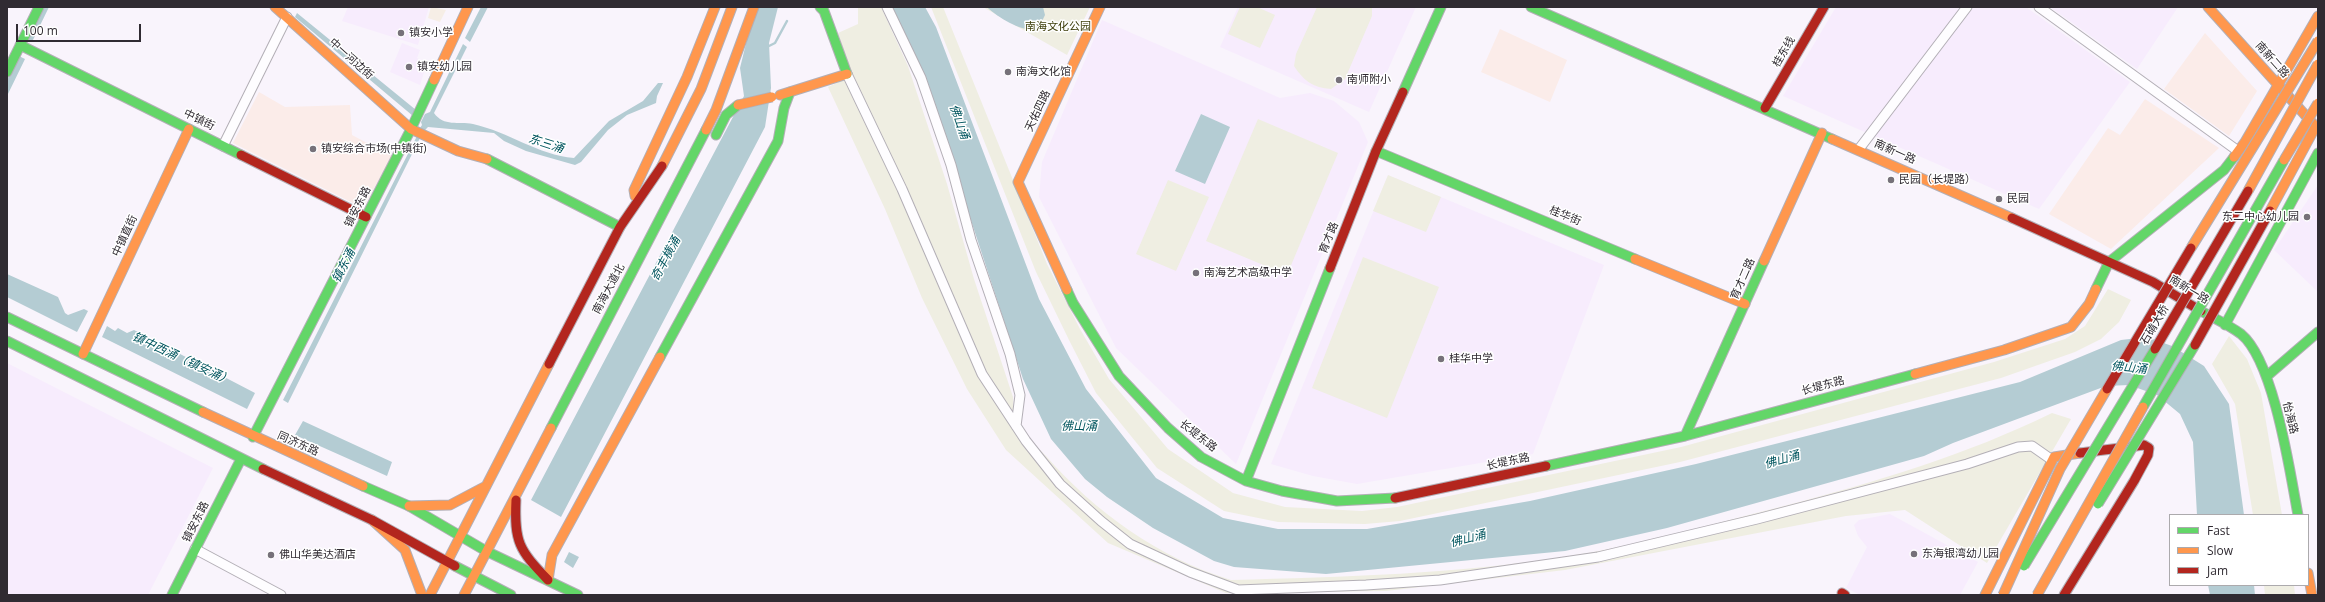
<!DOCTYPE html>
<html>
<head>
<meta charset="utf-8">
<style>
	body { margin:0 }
	#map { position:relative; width:2325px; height:602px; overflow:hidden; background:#f9f4fc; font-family:"Open Sans",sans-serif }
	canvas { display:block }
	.frame { position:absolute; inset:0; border:8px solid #302b32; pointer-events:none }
	.legend { position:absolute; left:2169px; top:514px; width:140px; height:72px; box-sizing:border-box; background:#fff; border:1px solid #acaaad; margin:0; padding:5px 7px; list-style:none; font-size:12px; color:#302b32 }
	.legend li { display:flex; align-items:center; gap:8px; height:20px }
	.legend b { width:20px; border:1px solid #acaaad }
	.scale { position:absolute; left:16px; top:24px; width:125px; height:18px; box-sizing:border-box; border:2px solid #302b32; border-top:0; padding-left:5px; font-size:12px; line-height:14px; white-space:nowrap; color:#302b32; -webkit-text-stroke:3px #fff; paint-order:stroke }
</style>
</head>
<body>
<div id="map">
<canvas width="2325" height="602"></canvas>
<div class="frame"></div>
<ul class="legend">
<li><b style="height:5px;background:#63d668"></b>Fast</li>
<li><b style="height:5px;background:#ff974d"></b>Slow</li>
<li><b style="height:5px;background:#b3261e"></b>Jam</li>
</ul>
<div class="scale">100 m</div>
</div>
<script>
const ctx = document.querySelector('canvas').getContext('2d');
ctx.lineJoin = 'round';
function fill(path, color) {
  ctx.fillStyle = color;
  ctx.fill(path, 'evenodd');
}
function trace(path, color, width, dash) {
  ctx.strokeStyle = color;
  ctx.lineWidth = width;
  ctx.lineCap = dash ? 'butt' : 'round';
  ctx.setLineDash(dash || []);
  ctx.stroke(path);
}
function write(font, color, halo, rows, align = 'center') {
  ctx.font = font + ' "Open Sans","Noto Sans SC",sans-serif';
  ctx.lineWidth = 3;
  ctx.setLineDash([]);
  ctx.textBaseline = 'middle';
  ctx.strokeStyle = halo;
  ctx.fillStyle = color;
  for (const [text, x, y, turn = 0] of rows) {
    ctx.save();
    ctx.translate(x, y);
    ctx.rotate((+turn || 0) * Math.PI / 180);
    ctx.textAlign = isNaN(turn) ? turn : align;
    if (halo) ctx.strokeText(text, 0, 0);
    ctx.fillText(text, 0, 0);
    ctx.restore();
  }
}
fill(new Path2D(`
	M 1500,29 L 1567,60 L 1550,102 L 1481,72 Z
	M 2205,33 L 2257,91 L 2229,136 L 2164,89 Z
	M 259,92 L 285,107 L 350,105 L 352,135 L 392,156 L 363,208 L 233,143 Z
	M 2145,99 L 2219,148 L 2111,249 L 2049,214 L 2108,128 L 2120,135 Z`), '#fbece9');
fill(new Path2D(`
	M 348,7 L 429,7 L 418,45 L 342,21 Z
	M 1238,7 L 1416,7 L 1369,112 L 1220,47 Z
	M 1836,7 L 2026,7 L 2130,82 L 2039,209 L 1783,96 Z
	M 2050,7 L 2178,7 L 2137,69 Z
	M 1102,20 L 1280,98 L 1310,93 L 1334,101 L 1359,122 L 1368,142 L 1236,464 L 1116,348 L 1039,197 L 1042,162 Z
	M 402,43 L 420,50 L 417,58 L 427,63 L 420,85 L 390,72 Z
	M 1388,175 L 1604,265 L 1533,454 L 1357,484 L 1313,476 L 1271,464 Z
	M 2318,185 L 2318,292 L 2274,250 Z
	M 7,363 L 213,468 L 148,595 L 7,595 Z
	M 1890,514 L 1978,562 L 1960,595 L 1860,595 L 1846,588 L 1867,547 L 1858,536 L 1854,525 L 1859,520 Z`), '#f7ecfd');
fill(new Path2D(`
	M 431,7 L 446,10 L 440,22 L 428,18 Z`), '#f6eee6');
fill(new Path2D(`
	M 858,7 L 881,7 L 908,66 L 947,184 L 974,279 L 1013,397 C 1014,403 1012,413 1015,418 C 1022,431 1035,445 1046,456 C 1095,512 1159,558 1231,580 C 1344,577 1457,574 1569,556 C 1642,545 1713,524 1784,506 C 1876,482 1966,455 2052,413 L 2071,419 L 1987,563 L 1905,510 L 1846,516 L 1565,570 L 1386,591 L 1226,593 L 1108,543 L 1006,450 L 967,389 L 922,298 L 885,209 L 828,87 L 852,76 L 838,33 L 858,24 Z
	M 931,7 L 943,7 L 1047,264 L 1080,329 L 1109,379 L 1168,449 L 1233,493 L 1285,507 L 1362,511 L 1397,507 L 1681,447 L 1994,362 L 2065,339 L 2085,326 L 2108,289 L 2131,300 L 2119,322 L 2101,339 L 2075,352 L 2001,378 L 1680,462 L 1400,521 L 1365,524 L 1278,522 L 1224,511 L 1157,468 L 1096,393 L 1069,340 L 1036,272 Z
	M 983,7 L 1090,7 L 1067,55 Z
	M 1240,7 L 1257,7 L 1275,15 L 1260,48 L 1228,34 Z
	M 1317,7 L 1372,7 L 1372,16 L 1345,79 L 1331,89 C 1313,88 1303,80 1294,66 L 1296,54 Z
	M 1258,119 L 1338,153 L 1287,275 L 1206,241 Z
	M 1388,175 L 1441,197 L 1426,232 L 1373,211 Z
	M 1168,180 L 1209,197 L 1176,271 L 1136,254 Z
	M 1363,257 L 1439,287 L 1387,418 L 1312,388 Z
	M 2229,336 L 2247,359 L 2261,393 L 2282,515 L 2253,515 L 2235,404 L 2212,364 Z
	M 2264,585 L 2294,585 L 2295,595 L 2265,595 Z`), '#efeee2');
fill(new Path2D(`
	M 43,7 L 49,7 L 32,42 L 27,39 Z
	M 481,7 L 488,7 L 470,42 L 465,38 Z
	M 755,7 L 778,7 L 769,43 L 771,88 L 765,127 L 561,517 L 531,500 L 744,96 L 740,68 Z
	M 891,7 L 925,7 L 936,27 L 1039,299 L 1086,389 L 1156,478 L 1223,518 L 1278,529 L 1367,529 L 1530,501 L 1696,464 L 2020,382 L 2121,340 L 2147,337 L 2172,346 L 2204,366 L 2229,404 L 2244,515 L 2197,515 L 2193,442 L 2180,414 L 2157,395 L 2129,385 L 2106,386 L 1953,443 L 1924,456 L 1667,528 L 1565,551 L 1326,574 L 1234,567 L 1214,561 L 1153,528 L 1107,497 L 1085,479 L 1051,439 L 1023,379 L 921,68 Z
	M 987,7 L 1043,7 L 1045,15 C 1042,21 1040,27 1033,29 C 1022,32 994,15 987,7 Z
	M 297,13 L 416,110 L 413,116 L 295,17 Z
	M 463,44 L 467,47 L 434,113 C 444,127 458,121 473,124 C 509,132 538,155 574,158 L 609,121 L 643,101 L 658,83 L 663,83 L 657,96 L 656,103 L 627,115 L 608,130 L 581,162 L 575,165 L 526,151 L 504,141 L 494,133 L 428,127 L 422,133 L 418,131 L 422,125 L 421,122 L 425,114 L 430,112 Z
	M 19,56 L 25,59 L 7,96 L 7,80 Z
	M 1201,114 L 1230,127 L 1205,184 L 1175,171 Z
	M 417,136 L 420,138 L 288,403 L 283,400 Z
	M 7,274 L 58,297 L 65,313 L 68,315 L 84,309 L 88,311 L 77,332 L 7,297 Z
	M 107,326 L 115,331 L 118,328 L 127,333 L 134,330 L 255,393 L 247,409 L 102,337 Z
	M 303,421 L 392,462 L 387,476 L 295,435 Z
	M 569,552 L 579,557 L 573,568 L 564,562 Z
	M 2208,585 L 2254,585 L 2255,595 L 2210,595 Z`), '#b4ccd3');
trace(new Path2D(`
	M 767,47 L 775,43 L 787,21`), '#b4ccd3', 2.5);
const street = new Path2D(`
	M 887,7 L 921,78 L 951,165 L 971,240 L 1010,354 L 1020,395 L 1016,426
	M 2039,7 L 2238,151
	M 847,74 L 902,189 L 982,374 L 1026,441 L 1060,484 L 1101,521 L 1130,544 L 1190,572 L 1238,590 L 1366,585 L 1440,580 L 1598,557 L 1757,519 L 1967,464 L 2018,447 L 2032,446 L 2052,460
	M 223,146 L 287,17
	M 1859,149 L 1967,7
	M 195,549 L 281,595`);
const fast = new Path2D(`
	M 820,7 L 824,11 L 847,74
	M 1531,7 L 1832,139
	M 20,45 L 241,155
	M 7,72 L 39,7
	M 1403,92 L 1441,7
	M 716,135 L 726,115 L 738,105
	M 1376,151 L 1635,259
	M 487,159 L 620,227
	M 2096,289 L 2109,262 L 2224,170 L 2234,157
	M 1067,290 L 1073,303 L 1119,376 L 1168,428 L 1201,457 L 1246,481 L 1282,491 L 1337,501 L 1395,498
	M 2201,311 C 2214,318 2229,325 2241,334 C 2274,361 2290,472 2298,515
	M 7,317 L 203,412
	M 2225,325 L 2318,153
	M 7,341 L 263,469
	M 660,357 L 778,141 L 784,108 L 790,92
	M 2267,376 L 2318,332
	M 551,428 L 706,130
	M 1685,436 L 1764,261
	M 253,437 L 411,129 L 434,80
	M 1546,466 L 1685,436 L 1915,374
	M 1246,481 L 1330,268
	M 363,486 L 409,506 L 486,551 L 578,595
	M 455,566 L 511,595
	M 172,595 L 241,459`);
const slow = new Path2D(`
	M 275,7 L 411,129 L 458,151 L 487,159
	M 2208,7 L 2315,126
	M 434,80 L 468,7
	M 780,95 L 847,74
	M 706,130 L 716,110 L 754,7
	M 1832,139 L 2012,218
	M 2234,157 L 2245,142 L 2318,16
	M 662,166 L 701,89 L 732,7
	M 635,196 L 634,190 L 687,77 L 715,7
	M 1635,259 L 1745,304
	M 1764,261 L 1822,133
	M 1067,290 L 1018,182 L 1100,7
	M 83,354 L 189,129
	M 1915,374 L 2004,350 L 2071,327 L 2089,304 L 2096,289
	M 203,412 L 363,486
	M 409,506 L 450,505 L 486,486
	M 372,520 L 405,550 L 422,595
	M 2308,573 L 2312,595
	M 548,580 L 552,555 L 660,357
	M 430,595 L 549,364
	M 464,595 L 551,428
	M 1985,595 L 2054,457 L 2080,453`);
const jam = new Path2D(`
	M 1765,108 L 1824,7
	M 241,155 L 366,217
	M 2012,218 L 2153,282 L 2201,311
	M 1330,268 L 1376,151 L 1403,92
	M 549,364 L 620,227 L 662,166
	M 263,469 L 372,520 L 455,566
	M 1395,498 L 1546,466
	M 516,500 C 514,542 519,550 548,580
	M 1842,593 L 1845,595
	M 2064,595 L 2134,481 L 2148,455 L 2149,448 L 2144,445 L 2080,453`);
trace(street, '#b3afb6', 11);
trace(fast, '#b3afb6', 11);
trace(slow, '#b3afb6', 11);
trace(jam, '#b3afb6', 11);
trace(street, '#fefdff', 9);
trace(fast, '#63d668', 9);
trace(slow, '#ff974d', 9);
trace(jam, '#b3261e', 9);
const fastBridge = new Path2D(`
	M 2143,407 L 2284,160
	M 2098,504 L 2195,345
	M 2024,566 L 2155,349`);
const slowBridge = new Path2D(`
	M 738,105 L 772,97
	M 2284,160 L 2318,103
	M 2248,191 L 2318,64
	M 2270,211 L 2316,126
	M 2191,248 L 2318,41
	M 2003,595 L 2060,469 L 2107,389
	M 2037,595 L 2143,407`);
const jamBridge = new Path2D(`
	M 2195,345 L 2270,211
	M 2155,349 L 2248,191
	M 2107,389 L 2191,248`);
trace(fastBridge, '#b3afb6', 11, []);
trace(slowBridge, '#b3afb6', 11, []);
trace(jamBridge, '#b3afb6', 11, []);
trace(fastBridge, '#63d668', 9);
trace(slowBridge, '#ff974d', 9);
trace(jamBridge, '#b3261e', 9);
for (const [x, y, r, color] of [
	[401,33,4,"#767179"],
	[409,67,4,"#767179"],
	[1008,72,4,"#767179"],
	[1339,80,4,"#767179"],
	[313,149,4,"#767179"],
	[1891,180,4,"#767179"],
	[1999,199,4,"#767179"],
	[2307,217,4,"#767179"],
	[1196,273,4,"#767179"],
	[1441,359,4,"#767179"],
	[1914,554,4,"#767179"],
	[271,555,4,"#767179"]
]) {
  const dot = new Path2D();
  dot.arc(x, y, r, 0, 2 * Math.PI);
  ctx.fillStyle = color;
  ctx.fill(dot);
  trace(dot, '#fff', 1.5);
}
write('11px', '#40410e', '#fff', [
	["南海文化公园",1058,27]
]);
write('11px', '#302b32', '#fff', [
	["镇安小学",409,33],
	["镇安幼儿园",417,67],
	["南海文化馆",1016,72],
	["南师附小",1347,80],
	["镇安综合市场(中镇街)",321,149],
	["民园（长堤路）",1899,180],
	["民园",2007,199],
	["东二中心幼儿园",2299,217,"right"],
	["南海艺术高级中学",1204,273],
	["桂华中学",1449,359],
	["东海银湾幼儿园",1922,554],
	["佛山华美达酒店",279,555]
], 'left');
write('11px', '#302b32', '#fff', [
	["桂东线",1784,52,-60],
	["中一河边街",351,59,42],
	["南新二路",2272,60,48],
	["天佑四路",1038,111,-65],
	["中镇街",199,120,26],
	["南新一路",1895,152,24],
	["镇安东路",358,207,-63],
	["桂华街",1565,216,22],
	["中镇直街",125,236,-65],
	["育才路",1329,238,-68],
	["育才二路",1743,279,-66],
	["南海大道北",609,289,-62],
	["南新一路",2189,290,31],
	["石𬒔大桥",2155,325,-59],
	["长堤东路",1823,386,-15],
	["怡海路",2290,418,76],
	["长堤东路",1198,436,38],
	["同济东路",298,444,24],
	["长堤东路",1508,462,-12],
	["镇安东路",196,522,-63]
]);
write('italic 12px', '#00555e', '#fff', [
	["佛山涌",959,122,70],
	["东三涌",546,144,18],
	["奇丰横涌",666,259,-62],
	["镇东涌",344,266,-63],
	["镇中西涌（镇安涌）",182,359,25],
	["佛山涌",2129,368,6],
	["佛山涌",1079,427],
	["佛山涌",1782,460,-16],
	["佛山涌",1468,539,-14]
]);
</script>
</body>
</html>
